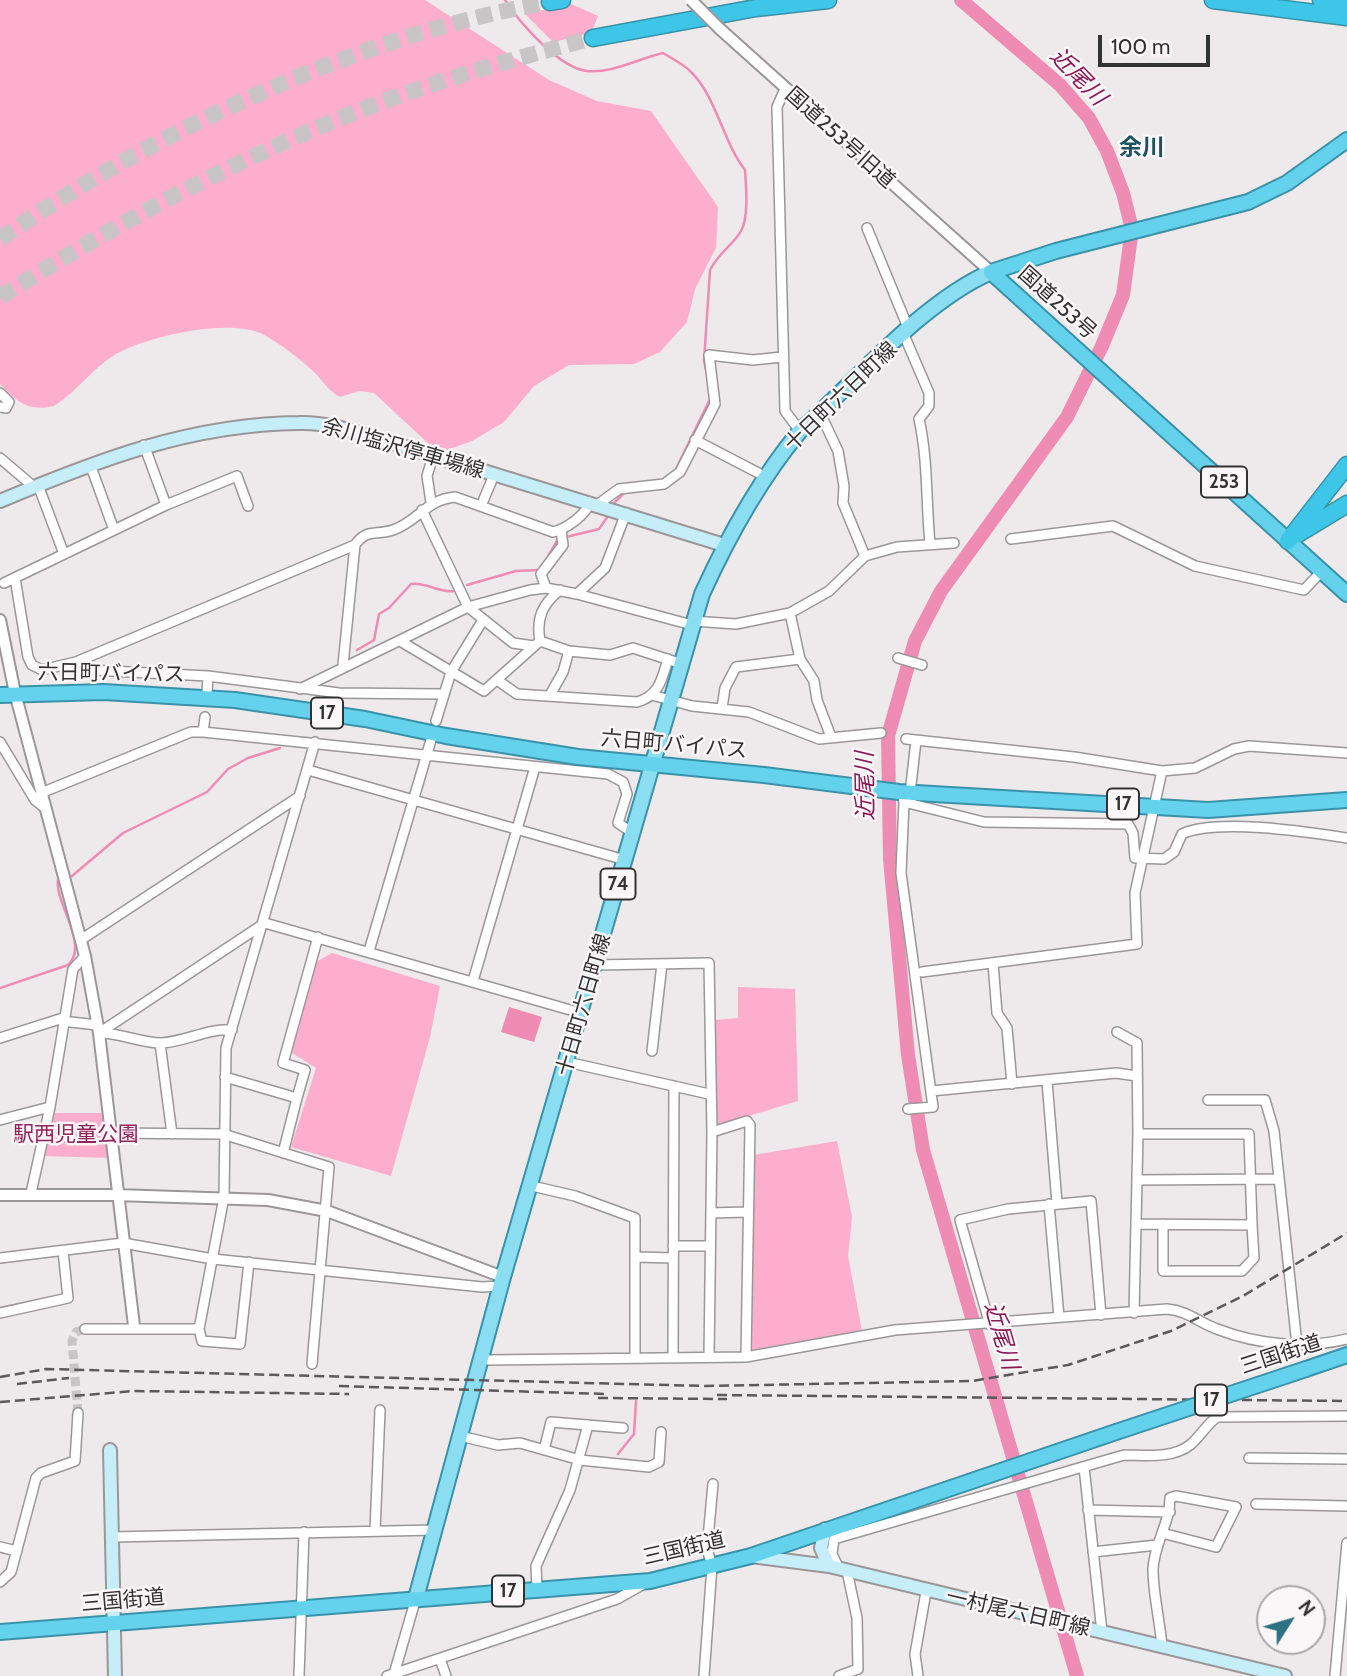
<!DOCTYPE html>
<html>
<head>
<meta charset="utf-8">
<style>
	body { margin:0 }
	#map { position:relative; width:1347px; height:1676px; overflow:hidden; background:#eee9eb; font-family:Cabin,sans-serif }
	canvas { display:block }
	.north { position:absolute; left:1256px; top:1585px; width:70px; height:70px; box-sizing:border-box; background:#fbf7f8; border:2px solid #aba8a9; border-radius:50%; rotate:53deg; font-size:19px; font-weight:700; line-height:28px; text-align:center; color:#333232 }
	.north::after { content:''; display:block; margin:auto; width:24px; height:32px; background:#2e7182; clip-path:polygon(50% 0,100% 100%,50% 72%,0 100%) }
	.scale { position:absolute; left:1098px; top:35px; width:112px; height:32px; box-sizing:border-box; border:4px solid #333232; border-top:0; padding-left:9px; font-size:21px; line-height:24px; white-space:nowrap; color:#333232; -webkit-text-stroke:5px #fbf7f8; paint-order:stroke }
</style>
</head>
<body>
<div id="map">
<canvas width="1347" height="1676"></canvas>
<div class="north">N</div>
<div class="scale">100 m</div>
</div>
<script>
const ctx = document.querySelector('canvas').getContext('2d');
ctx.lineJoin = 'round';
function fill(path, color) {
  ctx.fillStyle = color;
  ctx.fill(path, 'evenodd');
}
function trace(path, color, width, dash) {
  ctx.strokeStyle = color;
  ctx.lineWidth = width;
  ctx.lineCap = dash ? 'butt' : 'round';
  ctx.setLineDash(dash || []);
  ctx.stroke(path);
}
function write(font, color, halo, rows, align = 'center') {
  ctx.font = font + ' Cabin,"Noto Sans JP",sans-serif';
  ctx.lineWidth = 5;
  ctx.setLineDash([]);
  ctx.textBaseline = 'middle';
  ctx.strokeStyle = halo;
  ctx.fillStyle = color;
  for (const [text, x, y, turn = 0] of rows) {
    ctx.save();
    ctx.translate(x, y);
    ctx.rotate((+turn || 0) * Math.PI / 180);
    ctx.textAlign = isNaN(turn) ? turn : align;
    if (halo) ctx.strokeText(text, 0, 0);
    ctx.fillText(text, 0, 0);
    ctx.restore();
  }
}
fill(new Path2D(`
	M 0,0 L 425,0 L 549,80 L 597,101 L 651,111 L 718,207 L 716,248 L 695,289 L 687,322 L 660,352 L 634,364 L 569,365 L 534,386 L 504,422 L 472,441 L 447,450 L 431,446 L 374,393 L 359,391 L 340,397 C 329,391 325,384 317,375 C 303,361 283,346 266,336 C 234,316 148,336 116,354 C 92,368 77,392 54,406 C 28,412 17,402 0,384 Z
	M 571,4 L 598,16 L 591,33 L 553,42 L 525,14 Z
	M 332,953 L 440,986 L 430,1037 L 391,1176 L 291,1147 L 316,1068 L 292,1053 L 314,963 Z
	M 738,987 L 795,989 L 798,1101 L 716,1126 L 715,1020 L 738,1018 Z
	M 49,1113 L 107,1113 L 112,1158 L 39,1156 Z
	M 837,1141 L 852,1217 L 848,1256 L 862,1331 L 752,1351 L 753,1155 Z`), '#feaecd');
fill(new Path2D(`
	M 509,1007 L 542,1017 L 534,1042 L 501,1032 Z`), '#ef8cb4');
trace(new Path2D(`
	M 505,0 C 520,23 559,68 587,71 C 611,74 640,58 663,53 C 672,59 684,64 691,72 C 716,96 723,142 745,170 C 746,186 749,217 741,231 C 734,244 719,252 710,270 L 704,361 L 708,378
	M 675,471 L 710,399
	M 615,502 L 625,492
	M 543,565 L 558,539 L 599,529 L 608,516
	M 467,585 L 516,571 L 539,570
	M 357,650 L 374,640 L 379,614 L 389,608 L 411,584 C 427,582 438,593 454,591
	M 72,876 L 123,833 L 207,792 L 228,769 L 248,758 L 280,748
	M 0,988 L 68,965 C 90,944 54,902 58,880
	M 618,1454 L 634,1434 L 636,1401`), '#ef8cb4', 2.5);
trace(new Path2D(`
	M 961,0 L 1060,85 L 1089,118 L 1107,151 L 1123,193 L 1132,229 L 1123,295 L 1102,346 L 1067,417 L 941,591 L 915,641 L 888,736 L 890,859 L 908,1055 L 923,1150 L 1077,1676`), '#ef8cb4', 14);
trace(new Path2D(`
	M 78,1413 L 72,1341 L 76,1332 L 85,1329`), '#c9c4c6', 9, [9, 4.5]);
trace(new Path2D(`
	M 0,239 C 155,130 363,34 550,2
	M 0,297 C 128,216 261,145 404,94 C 466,72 529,55 593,38`), '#c9c4c6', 16, [16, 8]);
const minor = new Path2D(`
	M 785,89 L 777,107 L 785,411 L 800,431
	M 867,228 L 909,330
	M 904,335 L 929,393 L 929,406 L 919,419 C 928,459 926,502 930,544
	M 0,393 L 9,402 L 6,408 L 0,407
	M 820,413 L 838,451 L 844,486 L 843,503 L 865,556
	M 695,440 L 768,478
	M 0,458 L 34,487
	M 90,464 L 114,530
	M 38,485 L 64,554
	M 431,502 L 427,476 L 433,456
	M 166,505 L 237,476 L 248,506
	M 597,505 L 619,489 L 664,484 L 680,472 L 715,404 L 709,355 L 753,360 L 782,357
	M 481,506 L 494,475
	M 422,510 L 468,607 L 513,643 L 534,646
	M 1011,539 L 1113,526 L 1195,566 L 1304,590 L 1321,572
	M 15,578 L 28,657 L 32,665 L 42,670 L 76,662 L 355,545
	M 4,583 L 166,505 L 144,445
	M 546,588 L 541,574 L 563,545 L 561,530
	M 577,594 L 605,568 L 626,513
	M 790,613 L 800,659 L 814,681 L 817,700 L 831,737
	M 693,621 L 736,624 L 790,613 L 829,591 L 865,556 L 897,547 L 954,543
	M 400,641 L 484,691 L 540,641 L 569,651 L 563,672 L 550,695
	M 540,641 C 536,619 542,604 560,590
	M 569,651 L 610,655 L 633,648 L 682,664
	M 898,658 L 922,665
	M 76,662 L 91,670 L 208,676 L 339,693 L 442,694
	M 343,665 L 355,545 C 367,528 375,536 393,530 C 419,521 425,500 455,497 L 553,532 C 566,529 586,515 590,502
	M 497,680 L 517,694 L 637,702 C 659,696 662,679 668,659
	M 300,689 L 468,607 L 530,590 L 546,588 L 577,594 L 692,625
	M 207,693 L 208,676
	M 652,695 L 692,706 L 749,712 L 819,739 L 881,733
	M 722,708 L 725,688 L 736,667 L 800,659
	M 436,721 L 451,672 L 483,620
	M 203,732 L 205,717
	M 906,739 L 1074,757 L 1162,771 L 1195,768 L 1234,749 L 1249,746 L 1347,753
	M 0,742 L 35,800 L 45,808
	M 308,770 L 625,860
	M 902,792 L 904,802 L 984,822 L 1128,824 L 1133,833 L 1135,858 L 1164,859 L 1174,852 L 1182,834 C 1217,818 1307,832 1347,838
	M 41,793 L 191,732 L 203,732 L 608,774 L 623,782 L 627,794 L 618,823 L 633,833
	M 910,793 L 916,741
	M 904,802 L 901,873 L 933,1107 L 908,1109
	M 82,939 L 300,796
	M 369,951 L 431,740
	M 993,963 L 997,1013 L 1007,1028 L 1012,1084
	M 595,965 L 709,963 L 712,1132 L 747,1121 L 750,1125 L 746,1357
	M 922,972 L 1137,944 L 1135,893 L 1162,771
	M 473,981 L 535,767
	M 62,1021 L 97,1025
	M 1117,1032 L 1137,1043 L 1138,1134
	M 99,1033 L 265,923 L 581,1013
	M 100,1033 C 121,1033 141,1043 161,1043 C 186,1042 207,1028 232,1030
	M 0,1038 L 63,1018
	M 160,1043 L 172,1134
	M 652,1051 L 662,964
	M 567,1062 L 709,1094
	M 225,1077 L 297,1098 L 283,1153
	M 1047,1081 L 1057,1203
	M 931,1091 L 1116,1073 L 1137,1076
	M 297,1098 L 305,1070 L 283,1063 L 318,937
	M 1208,1100 L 1265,1100 L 1274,1131 L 1297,1345
	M 0,1120 L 50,1107
	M 109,1133 L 223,1134 L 329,1167 L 312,1364
	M 1137,1180 L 1279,1179
	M 532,1186 L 575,1196 L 635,1218 L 635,1357
	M 31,1193 L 50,1107 L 73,969 L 85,956
	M 1049,1204 L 1059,1317
	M 711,1213 L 747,1212
	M 1163,1224 L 1163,1271 L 1242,1271 L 1254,1258 L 1252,1225
	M 673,1246 L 710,1246
	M 636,1257 L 673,1258
	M 0,1258 L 123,1243 L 213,1259 L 482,1287 L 501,1286
	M 0,1313 L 68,1298 L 63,1251
	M 1134,1313 L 1138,1134 L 1249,1134 L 1252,1225 L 1136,1224
	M 990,1325 L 960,1220 L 1008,1209 L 1091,1201 L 1101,1315
	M 85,1329 L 199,1329 L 224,1197 L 226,1048 L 315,742
	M 199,1329 L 202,1341 L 240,1344 L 249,1262
	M 483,1356 L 488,1360 L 746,1357 L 895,1330 L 1167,1309 C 1188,1311 1198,1322 1217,1329 C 1258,1345 1305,1349 1347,1339
	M 673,1357 L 674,1086
	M 709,1357 L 712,1132
	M 460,1436 L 498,1445 L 520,1443 L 580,1460 L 649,1467 L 659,1462 L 661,1432
	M 544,1450 L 551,1422 L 623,1428
	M 1249,1458 L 1347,1459
	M 1084,1467 L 1102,1632
	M 1256,1504 L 1347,1506
	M 1088,1510 L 1170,1512
	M 375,1531 L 380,1410
	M 112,1537 L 435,1530
	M 0,1547 L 17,1551
	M 1093,1552 L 1157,1545
	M 839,1569 L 832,1554 L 834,1539 L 1124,1455 C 1145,1455 1172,1459 1190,1445 C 1200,1437 1206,1425 1217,1417 L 1347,1416
	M 0,1582 L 11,1572 L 36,1478 L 41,1473 L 75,1461 L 78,1413
	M 537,1588 L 536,1566 L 570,1490 L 588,1425
	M 1162,1647 C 1160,1621 1153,1594 1153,1569 C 1154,1544 1170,1523 1170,1498 L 1176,1496 L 1236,1507 L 1216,1547 L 1162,1533
	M 440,1659 L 446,1676
	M 394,1674 L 416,1598
	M 299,1676 L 304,1532
	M 387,1676 L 617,1599 L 642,1585
	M 704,1676 L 712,1566 L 707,1549 L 713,1484
	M 839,1676 L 858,1669 L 857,1618 L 847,1571
	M 918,1676 L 915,1654 L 926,1592
	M 1335,1676 L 1347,1543`);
const tertiary = new Path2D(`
	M 720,29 L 991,272
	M 0,620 L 15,693 L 85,956 L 99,1033 L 134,1326
	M 0,1195 L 116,1195 L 268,1200 L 327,1211 L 503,1277`);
const secondary = new Path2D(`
	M 0,501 C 98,460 191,424 299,423 C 324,422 349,430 373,437 L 724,545
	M 110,1450 L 115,1676
	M 825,1529 L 821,1548 L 829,1566
	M 751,1556 L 829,1566 L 1285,1676`);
const primary = new Path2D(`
	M 416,1598 L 503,1277 L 702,594 C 728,537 760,479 800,431 C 857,380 922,302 991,272`);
const trunk = new Path2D(`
	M 1347,140 L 1287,183 L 1248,202 L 1056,251 L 991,272 L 1347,594
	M 0,695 L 104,692 L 235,700 L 365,719 L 446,736 L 578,757 L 764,775 L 899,792 L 1208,810 L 1347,800
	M 1306,1369 L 1347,1355
	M 0,1632 L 650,1581 L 751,1556 L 1116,1432`);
const motorway = new Path2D(`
	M 1213,0 L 1347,17
	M 1321,0 L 1347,4
	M 550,2 L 562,0
	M 593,38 L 756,8 L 828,0
	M 1298,534 L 1347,504
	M 1288,541 L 1347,465`);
trace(minor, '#9b9799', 12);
trace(tertiary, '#9b9799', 14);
trace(secondary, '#9b9799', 16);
trace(primary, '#3a92a8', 18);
trace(trunk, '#3a92a8', 18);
trace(motorway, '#3a92a8', 19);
trace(minor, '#fff', 9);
trace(tertiary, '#fff', 10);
trace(secondary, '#c5eef8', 12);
trace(primary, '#8bddf1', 14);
trace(trunk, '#64d2ec', 14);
trace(motorway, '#3dc6e7', 16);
trace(new Path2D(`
	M 0,1377 L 46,1369 L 705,1386 L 972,1381 L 1068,1365 L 1171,1331 L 1243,1296 L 1347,1233
	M 17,1384 L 69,1378
	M 339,1386 L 608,1394
	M 717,1395 L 1347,1401
	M 598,1398 L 727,1399
	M 0,1402 L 134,1391 L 349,1394`), '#5b5959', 2.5, [10, 5]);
const tertiaryBridge = new Path2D(`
	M 691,0 L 720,29`);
const trunkBridge = new Path2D(`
	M 1116,1432 L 1306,1369`);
trace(tertiaryBridge, '#9b9799', 14, []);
trace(trunkBridge, '#3a92a8', 18, []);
trace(tertiaryBridge, '#fff', 10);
trace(trunkBridge, '#64d2ec', 14);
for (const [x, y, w] of [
	[1224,482,46],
	[327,713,32],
	[1123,804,32],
	[618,884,35],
	[1211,1400,32],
	[508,1591,32]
]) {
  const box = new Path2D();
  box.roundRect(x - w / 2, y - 15.5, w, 31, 5);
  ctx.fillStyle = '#fbf7f8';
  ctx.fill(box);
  trace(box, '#333232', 2);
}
write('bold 19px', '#333232', null, [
	["253",1224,482],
	["17",327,713],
	["17",1123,804],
	["74",618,884],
	["17",1211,1400],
	["17",508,1591]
]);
write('21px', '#333232', '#fbf7f8', [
	["国道253号旧道",840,138,42],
	["国道253号",1057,303,42],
	["十日町六日町線",841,397,-44],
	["余川塩沢停車場線",403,449,16],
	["六日町バイパス",111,674,1],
	["六日町バイパス",674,745,5],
	["十日町六日町線",584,1005,-74],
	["三国街道",1281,1355,-18],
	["三国街道",684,1549,-13],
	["三国街道",123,1601,-5],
	["一村尾六日町線",1018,1613,13]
]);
write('21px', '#93215b', '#fbf7f8', [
	["駅西児童公園",76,1135]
]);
write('italic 23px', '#8b1754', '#fbf7f8', [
	["近尾川",1078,77,46],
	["近尾川",866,786,-91],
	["近尾川",1001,1336,74]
]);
write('bold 23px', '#1b525f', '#fbf7f8', [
	["余川",1142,148]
]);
</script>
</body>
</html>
